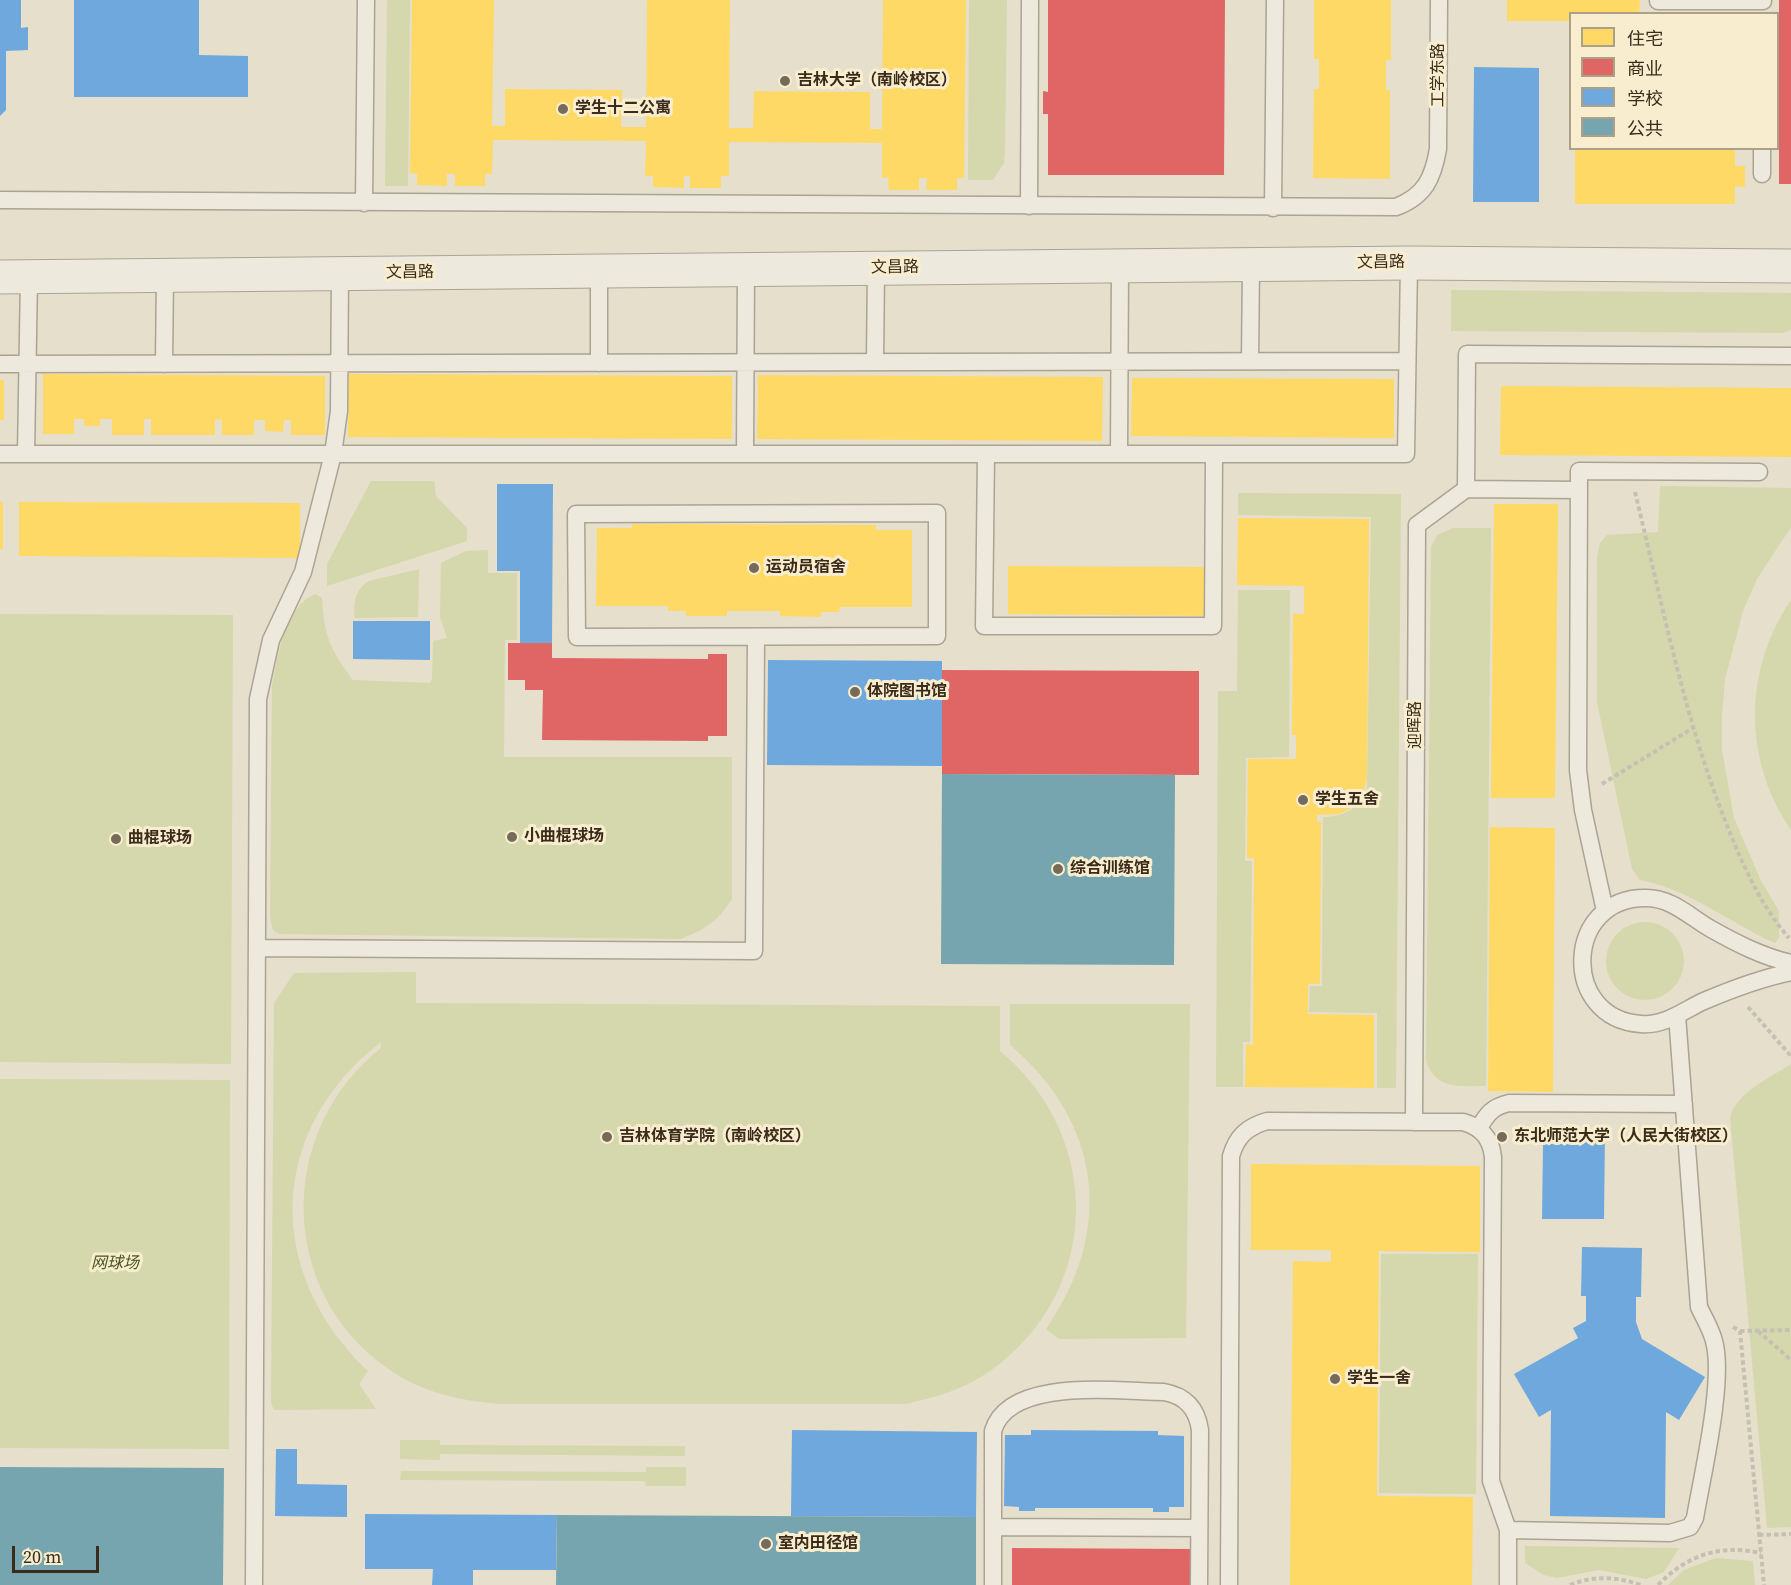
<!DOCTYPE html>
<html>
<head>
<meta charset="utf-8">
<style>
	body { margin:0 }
	#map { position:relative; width:1791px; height:1585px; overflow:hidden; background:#e6dfcb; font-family:"Source Serif 4","Noto Sans SC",serif }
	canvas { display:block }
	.legend { position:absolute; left:1569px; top:12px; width:210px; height:138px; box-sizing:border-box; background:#f8eecf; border:2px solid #aca087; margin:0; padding:8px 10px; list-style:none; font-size:18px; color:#3a2b1b }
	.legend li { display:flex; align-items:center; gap:12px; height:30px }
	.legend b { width:30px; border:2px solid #aca087 }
	.scale { position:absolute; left:12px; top:1546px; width:87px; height:27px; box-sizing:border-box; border:3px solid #3a2b1b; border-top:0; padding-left:8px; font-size:18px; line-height:21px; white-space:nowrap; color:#3a2b1b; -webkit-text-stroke:4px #f8eecf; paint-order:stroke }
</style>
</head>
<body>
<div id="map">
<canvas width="1791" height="1585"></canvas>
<ul class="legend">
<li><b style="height:16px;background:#ffd966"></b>住宅</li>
<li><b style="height:16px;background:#e06666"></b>商业</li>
<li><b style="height:16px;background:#6fa8dc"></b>学校</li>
<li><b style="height:16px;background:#76a5af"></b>公共</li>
</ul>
<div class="scale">20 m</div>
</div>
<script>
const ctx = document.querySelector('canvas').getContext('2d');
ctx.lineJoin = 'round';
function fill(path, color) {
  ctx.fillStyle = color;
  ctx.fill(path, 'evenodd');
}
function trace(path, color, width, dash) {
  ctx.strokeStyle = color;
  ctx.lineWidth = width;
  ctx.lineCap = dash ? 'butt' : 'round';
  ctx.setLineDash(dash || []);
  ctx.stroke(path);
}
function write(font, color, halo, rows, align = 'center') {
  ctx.font = font + ' "Source Serif 4","Noto Sans SC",serif';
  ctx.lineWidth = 6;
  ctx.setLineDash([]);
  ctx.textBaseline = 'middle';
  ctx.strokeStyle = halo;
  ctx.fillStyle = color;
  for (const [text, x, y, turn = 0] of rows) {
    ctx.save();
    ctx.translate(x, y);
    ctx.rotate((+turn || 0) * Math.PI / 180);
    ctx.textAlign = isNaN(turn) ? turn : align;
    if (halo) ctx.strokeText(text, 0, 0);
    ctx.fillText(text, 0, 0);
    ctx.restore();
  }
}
fill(new Path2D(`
	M 387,0 L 410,0 L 408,186 L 385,186 Z
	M 969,0 L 1007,0 L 1005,153 L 1004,163 L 993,180 L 968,180 Z
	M 1451,290 L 1791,293 L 1791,330 L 1783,333 L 1451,331 Z
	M 371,481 L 434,481 L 436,496 L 467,528 L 467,541 L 327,586 L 327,564 Z
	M 1660,486 L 1791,488 L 1791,527 L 1757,579 L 1743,611 L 1725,679 L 1722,715 L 1722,750 L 1734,818 L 1761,881 L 1779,911 L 1779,938 L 1775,943 C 1728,922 1691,890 1640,880 L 1632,869 L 1597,702 L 1597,557 L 1600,543 L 1607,535 L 1658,532 Z
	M 1238,493 L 1401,494 L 1396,1088 L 1377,1088 L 1377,1013 L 1309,1012 L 1310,986 L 1322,986 L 1323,817 C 1345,817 1359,808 1367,789 L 1371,517 L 1238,515 Z
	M 1453,528 L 1491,528 L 1486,1086 C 1460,1086 1435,1090 1426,1060 L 1431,547 L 1437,535 Z
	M 488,550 L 488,573 L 517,573 L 517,640 L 505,640 L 504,757 L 732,757 L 732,899 C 718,921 705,930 680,939 L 279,934 L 273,930 L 270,917 L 272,685 C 278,655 284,607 315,594 L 322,598 C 324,636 330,649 353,680 L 430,683 L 432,679 L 433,641 L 447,638 L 440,617 L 441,563 L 466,551 Z
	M 419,569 L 418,617 L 355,618 C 353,602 355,590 369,581 Z
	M 1238,590 L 1290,590 L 1289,757 L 1246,758 L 1245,861 L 1252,861 L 1250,1042 L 1243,1042 L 1243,1087 L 1216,1087 L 1218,691 L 1237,691 Z
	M 1791,600 L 1791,830 C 1743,761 1743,670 1791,600 Z
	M 0,614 L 233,615 L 231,1064 L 0,1062 Z
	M1606 961a39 39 0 1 1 78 0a39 39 0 1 1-78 0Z
	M 416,972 L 416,1003 L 1000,1006 L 1000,1051 C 1104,1137 1102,1292 990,1371 C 965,1389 936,1397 906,1404 L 502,1404 C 462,1401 423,1393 390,1370 C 277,1293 276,1131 381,1048 L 381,1042 C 267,1130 264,1273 368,1371 L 359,1384 L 376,1409 L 274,1410 L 271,1403 L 274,1003 L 294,973 Z
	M 1010,1004 L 1190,1004 L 1186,1338 L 1059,1339 L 1046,1329 C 1115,1230 1102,1123 1010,1045 Z
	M 1791,1064 L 1791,1527 L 1767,1528 L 1730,1117 C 1737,1092 1770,1078 1791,1064 Z
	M 0,1079 L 230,1080 L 229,1449 L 0,1448 Z
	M 1381,1254 L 1478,1254 L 1476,1494 L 1379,1493 Z
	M 400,1440 L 440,1440 L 440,1445 L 685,1446 L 685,1456 L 440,1454 L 440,1460 L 400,1459 Z
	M 646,1467 L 686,1467 L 686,1486 L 646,1486 L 645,1481 L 400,1480 L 401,1471 L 646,1472 Z
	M 1525,1546 L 1679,1548 L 1664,1572 L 1646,1579 L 1599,1570 L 1557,1578 L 1544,1575 L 1525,1563 Z
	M 1716,1558 L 1753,1561 L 1755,1585 L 1668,1585 L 1684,1570 Z`), '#d5d7ac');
fill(new Path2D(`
	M 412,0 L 494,0 L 492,126 L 505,126 L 505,89 L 622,90 L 621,127 L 646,127 L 647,0 L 730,0 L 729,128 L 753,128 L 754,91 L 870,92 L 870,129 L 882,129 L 883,0 L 966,0 L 964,178 L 957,178 L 957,190 L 926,190 L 927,178 L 919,178 L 919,190 L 889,190 L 888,177 L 882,178 L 882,143 L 729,142 L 729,176 L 721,176 L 721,188 L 690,188 L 690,176 L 684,176 L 684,188 L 653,187 L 653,176 L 645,176 L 646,141 L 493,140 L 492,174 L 485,174 L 485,186 L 455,186 L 455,174 L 447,174 L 447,186 L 417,185 L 417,174 L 410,173 Z
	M 1314,0 L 1391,0 L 1391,60 L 1386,60 L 1386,90 L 1390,90 L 1390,179 L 1313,178 L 1314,89 L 1319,89 L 1319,59 L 1314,59 Z
	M 1507,0 L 1640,0 L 1639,14 L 1570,14 L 1570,21 L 1507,21 Z
	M 1575,148 L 1735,148 L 1735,166 L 1745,166 L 1745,187 L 1735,186 L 1735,204 L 1575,204 Z
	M 43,374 L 325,376 L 325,435 L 291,435 L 291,420 L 284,420 L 283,432 L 265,431 L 265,420 L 254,420 L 254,435 L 222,435 L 222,420 L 215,419 L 215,435 L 151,435 L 151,419 L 144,419 L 144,435 L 112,435 L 112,419 L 100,419 L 100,426 L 84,426 L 84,419 L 74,419 L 74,434 L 43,434 Z
	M 349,374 L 732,376 L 732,439 L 348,437 Z
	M 758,375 L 1103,377 L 1102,441 L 757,439 Z
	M 1132,378 L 1394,379 L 1394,438 L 1131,436 Z
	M 0,380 L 4,380 L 4,420 L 0,420 Z
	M 1501,386 L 1791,388 L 1791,457 L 1500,455 Z
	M 0,502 L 3,502 L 3,549 L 0,549 Z
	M 19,502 L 300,503 L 300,558 L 19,556 Z
	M 1494,504 L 1558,504 L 1555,798 L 1491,798 Z
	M 1238,518 L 1369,519 L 1367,779 L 1362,797 L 1348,810 L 1339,814 L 1317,815 L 1317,822 L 1321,822 L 1320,984 L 1308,984 L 1308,1014 L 1374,1015 L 1374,1088 L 1245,1087 L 1246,1044 L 1253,1045 L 1254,858 L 1247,858 L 1248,759 L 1296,759 L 1296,735 L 1292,735 L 1293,614 L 1304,614 L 1304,586 L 1237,585 Z
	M 632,524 L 876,525 L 876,530 L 912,530 L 912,607 L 840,607 L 839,612 L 821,612 L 821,617 L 780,616 L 780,611 L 727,611 L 727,616 L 686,616 L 686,611 L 668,611 L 668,606 L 596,606 L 597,528 L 632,528 Z
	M 1008,566 L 1207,567 L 1207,616 L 1008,614 Z
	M 1490,827 L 1555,828 L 1553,1092 L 1488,1091 Z
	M 1251,1164 L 1480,1166 L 1480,1252 L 1379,1251 L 1377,1496 L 1473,1497 L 1472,1585 L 1290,1585 L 1293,1261 L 1331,1262 L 1331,1250 L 1251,1250 Z`), '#ffd966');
fill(new Path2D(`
	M 1048,0 L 1225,0 L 1224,175 L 1048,175 L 1048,114 L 1043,114 L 1043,91 L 1048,92 Z
	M 1779,0 L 1791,0 L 1791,184 L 1779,184 Z
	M 508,643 L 552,643 L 552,658 L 708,659 L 708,654 L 727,654 L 727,736 L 708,736 L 708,741 L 542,740 L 543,690 L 525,690 L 525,680 L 508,680 Z
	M 942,670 L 1199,671 L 1199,775 L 942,774 Z
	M 1012,1548 L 1190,1549 L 1190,1585 L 1012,1585 Z`), '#e06666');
fill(new Path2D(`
	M 0,0 L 21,0 L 21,28 L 28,27 L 28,50 L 6,51 L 6,110 L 0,116 Z
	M 74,0 L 199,0 L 199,55 L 248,56 L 248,97 L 74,97 Z
	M 1474,67 L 1539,68 L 1539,202 L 1473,202 Z
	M 497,484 L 553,484 L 552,643 L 520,643 L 520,571 L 497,571 Z
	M 353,621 L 430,621 L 430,660 L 353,659 Z
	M 768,660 L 942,661 L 942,766 L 767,765 Z
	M 1573,1131 L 1605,1131 L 1604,1219 L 1542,1219 L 1543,1144 L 1573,1144 Z
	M 1582,1247 L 1642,1248 L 1641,1297 L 1636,1297 L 1636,1322 L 1642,1339 L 1705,1377 L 1679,1420 L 1666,1412 L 1665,1518 L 1550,1516 L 1551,1410 L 1539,1417 L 1514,1374 L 1578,1338 L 1573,1328 L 1586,1321 L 1586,1296 L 1581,1296 Z
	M 792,1430 L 977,1432 L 976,1517 L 791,1516 Z
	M 1031,1430 L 1158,1431 L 1158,1435 L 1184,1436 L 1184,1507 L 1169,1507 L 1169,1512 L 1153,1512 L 1153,1508 L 1035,1508 L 1035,1511 L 1019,1511 L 1019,1507 L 1004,1506 L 1005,1435 L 1031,1435 Z
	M 276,1449 L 297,1449 L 297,1484 L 347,1485 L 347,1517 L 275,1516 Z
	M 365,1514 L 557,1515 L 556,1570 L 473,1570 L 473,1585 L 432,1585 L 433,1569 L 365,1569 Z`), '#6fa8dc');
fill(new Path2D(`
	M 942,774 L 1175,775 L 1174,965 L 941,964 Z
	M 0,1467 L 224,1468 L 223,1585 L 0,1585 Z
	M 557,1515 L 976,1517 L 976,1585 L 556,1585 Z`), '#76a5af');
const service = new Path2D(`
	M 1658,1 L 1763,1
	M 1762,174 L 1762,148
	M 0,200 L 1396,207 C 1425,196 1433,178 1438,149 L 1439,0
	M 364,203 L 366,0
	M 1029,206 L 1030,0
	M 1273,208 L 1275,0
	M 1250,361 L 1251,265
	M 875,362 L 876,268
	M 599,363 L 599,271
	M 0,364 L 1407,361
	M 164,364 L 165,275
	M 0,454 L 1406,454 L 1409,263
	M 26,454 L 29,276
	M 745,454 L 746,269
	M 986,454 L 984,626 L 1213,626 L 1214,454
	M 1119,454 L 1120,266
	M 1466,489 L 1579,490
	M 937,513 L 937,636 L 577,637 L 576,514 Z
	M 1605,911 L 1583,810 L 1578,770 L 1579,471 L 1759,472
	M 257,948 L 754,951 L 756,637
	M 1791,963 C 1763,957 1736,943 1711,929 C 1690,917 1672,898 1646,898 C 1564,897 1560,1019 1641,1024 C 1665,1026 1684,1010 1704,1001 C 1732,989 1762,978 1791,972
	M 1414,1122 L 1417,525 L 1466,489 L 1467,354 L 1791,356
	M 1479,1128 C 1487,1114 1492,1107 1509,1103 L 1684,1104
	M 993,1527 L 1199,1528
	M 1508,1530 L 1670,1533 L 1690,1527 L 1695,1518 C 1702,1476 1725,1380 1714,1341 C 1711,1329 1704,1318 1699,1307 L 1677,1015
	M 254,1585 L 258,699 L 271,640 L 303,572 L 333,454 L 339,411 L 340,273
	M 993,1585 L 993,1431 C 1009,1376 1120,1392 1164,1392 C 1186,1396 1197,1409 1200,1430 L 1199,1585
	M 1229,1585 L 1231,1156 C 1237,1136 1247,1127 1267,1121 L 1463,1122 C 1481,1127 1491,1138 1493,1157 L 1491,1481 L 1508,1530 L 1508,1585`);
const tertiary = new Path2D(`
	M 0,277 L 1409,263 L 1791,266`);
trace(service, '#aba394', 19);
trace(tertiary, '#aba394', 35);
trace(new Path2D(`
	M 1635,492 C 1662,603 1684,717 1726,823 C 1742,863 1760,905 1789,938
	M 1602,784 L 1693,728
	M 1748,1007 L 1791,1056
	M 1733,1327 L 1740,1331 L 1764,1585
	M 1740,1331 L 1791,1330
	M 1758,1331 L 1791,1360
	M 1759,1535 L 1791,1534
	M 1570,1585 C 1595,1575 1617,1577 1641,1585
	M 1658,1585 C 1687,1555 1720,1544 1761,1553`), '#c6c0b3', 4, [4.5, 3]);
trace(service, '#ede9dd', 16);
trace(tertiary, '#ede9dd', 33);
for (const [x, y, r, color] of [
	[785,81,6,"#766a59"],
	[563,109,6,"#766a59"],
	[754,568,6,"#766a59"],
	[855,692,6,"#766a59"],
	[1303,800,6,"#766a59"],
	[512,837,6,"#766a59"],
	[116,839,6,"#766a59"],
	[1058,869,6,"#766a59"],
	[607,1137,6,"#766a59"],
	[1502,1137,6,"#766a59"],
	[1335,1379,6,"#766a59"],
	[766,1544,6,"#766a59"]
]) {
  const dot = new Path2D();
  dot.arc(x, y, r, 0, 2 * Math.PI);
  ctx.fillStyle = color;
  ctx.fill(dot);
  trace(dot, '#f8eecf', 2);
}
write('16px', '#3a2b1b', '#f8eecf', [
	["工学东路",1439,75,-90],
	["文昌路",1381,263,-1],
	["文昌路",895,268,-1],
	["文昌路",410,273,-1],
	["迎晖路",1416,725,-90]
]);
write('bold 16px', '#3a2b1b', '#f8eecf', [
	["吉林大学（南岭校区）",797,81],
	["学生十二公寓",575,109],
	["运动员宿舍",766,568],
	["体院图书馆",867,692],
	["学生五舍",1315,800],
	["小曲棍球场",524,837],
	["曲棍球场",128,839],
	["综合训练馆",1070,869],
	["吉林体育学院（南岭校区）",619,1137],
	["东北师范大学（人民大街校区）",1514,1137],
	["学生一舍",1347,1379],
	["室内田径馆",778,1544]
], 'left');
write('italic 16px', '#485820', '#f8eecf', [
	["网球场",115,1264]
]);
</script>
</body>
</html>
